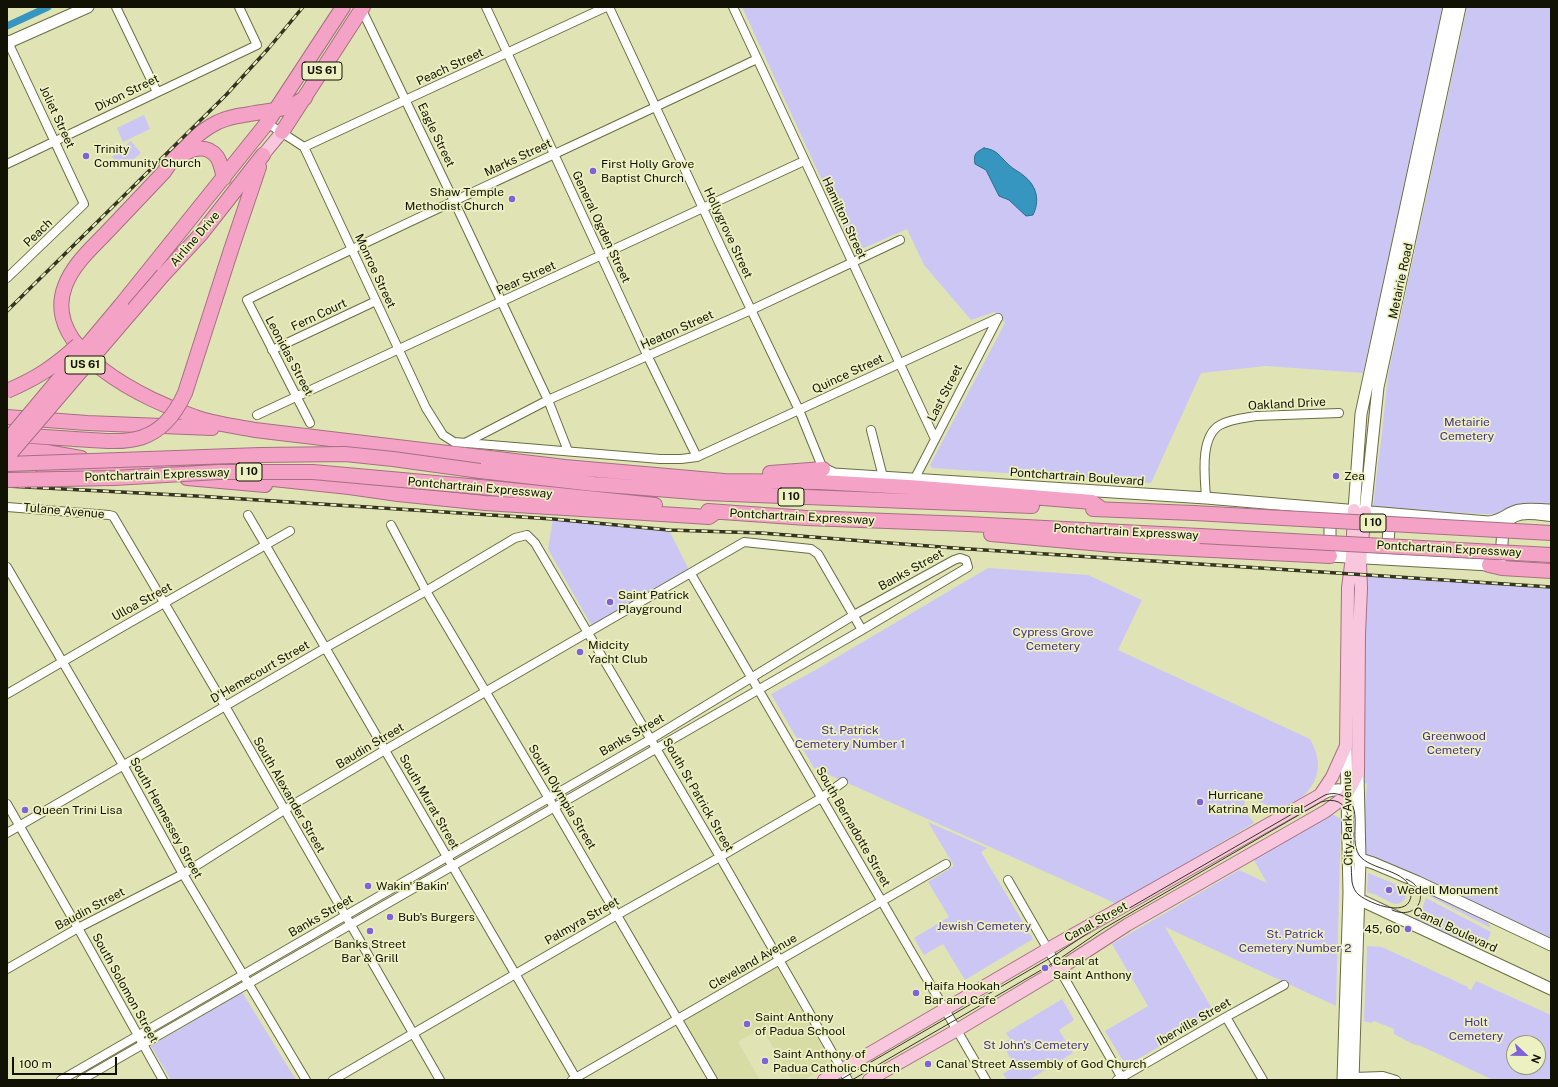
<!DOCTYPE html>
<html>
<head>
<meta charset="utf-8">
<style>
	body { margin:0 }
	#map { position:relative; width:1558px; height:1087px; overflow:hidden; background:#e0e4b5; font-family:"Public Sans",sans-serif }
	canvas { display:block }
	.frame { position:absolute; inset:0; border:8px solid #111203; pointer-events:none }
	.north { position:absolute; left:1506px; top:1035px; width:40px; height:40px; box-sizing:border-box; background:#edf1c2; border:1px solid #959876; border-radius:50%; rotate:112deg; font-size:11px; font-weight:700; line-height:16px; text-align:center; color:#111203 }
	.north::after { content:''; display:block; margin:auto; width:14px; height:18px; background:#7f61db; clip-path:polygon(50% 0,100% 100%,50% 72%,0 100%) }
	.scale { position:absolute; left:12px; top:1057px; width:105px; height:18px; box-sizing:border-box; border:2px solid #111203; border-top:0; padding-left:5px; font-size:12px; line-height:14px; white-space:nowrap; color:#111203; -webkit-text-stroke:3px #edf1c2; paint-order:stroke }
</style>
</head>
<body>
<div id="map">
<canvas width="1558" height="1087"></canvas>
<div class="frame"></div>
<div class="north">N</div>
<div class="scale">100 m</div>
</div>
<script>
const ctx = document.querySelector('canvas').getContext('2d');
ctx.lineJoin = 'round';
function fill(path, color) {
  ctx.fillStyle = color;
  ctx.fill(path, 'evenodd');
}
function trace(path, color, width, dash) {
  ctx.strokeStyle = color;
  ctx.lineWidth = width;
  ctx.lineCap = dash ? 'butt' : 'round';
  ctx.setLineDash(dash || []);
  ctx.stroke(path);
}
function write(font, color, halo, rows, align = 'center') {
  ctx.font = font + ' "Public Sans",sans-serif';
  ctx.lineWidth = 3.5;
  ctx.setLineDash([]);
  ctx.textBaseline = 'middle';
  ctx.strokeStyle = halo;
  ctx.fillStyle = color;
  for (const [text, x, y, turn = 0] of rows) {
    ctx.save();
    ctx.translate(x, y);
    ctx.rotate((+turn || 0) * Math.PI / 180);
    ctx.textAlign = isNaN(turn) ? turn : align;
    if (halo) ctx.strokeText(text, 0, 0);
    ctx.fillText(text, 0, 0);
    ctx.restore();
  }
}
fill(new Path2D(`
	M 776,966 L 832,1064 L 804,1080 L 792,1080 L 762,1028 L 738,1042 L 760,1080 L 718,1080 L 683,1020 Z`), '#d7dba4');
fill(new Path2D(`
	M 742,7 L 1444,7 L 1363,373 L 1266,366 L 1201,373 L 1151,483 L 932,468 L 930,465 L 1005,323 L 995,312 L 971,320 L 924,265 L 907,229 L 855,252 Z
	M 1467,7 L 1551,7 L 1551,507 L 1501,515 L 1373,508 L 1378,463 L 1381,442 L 1388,375 Z
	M 144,115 L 150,129 L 123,142 L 117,128 Z
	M 131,141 L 141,153 L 122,169 L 112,157 Z
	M 553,519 L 669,530 L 691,574 L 594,630 L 548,549 Z
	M 988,568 L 1088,575 L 1142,600 L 1118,650 L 1310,739 C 1313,745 1316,751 1317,757 C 1321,771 1313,790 1300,798 C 1293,802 1285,806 1278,810 L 1245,795 L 1244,809 L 1254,823 L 1117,904 L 814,768 L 771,694 L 812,672 Z
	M 1362,574 L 1551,587 L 1551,945 L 1360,859 L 1367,784 L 1358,781 Z
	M 1332,814 L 1341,819 L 1336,1006 L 1165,927 L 1215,1014 L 1126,1066 L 1105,1031 L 1148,1006 L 1112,944 L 1239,870 L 1267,883 L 1254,860 Z
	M 928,822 L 987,848 L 981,852 L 1033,939 L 965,980 L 943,944 L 924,955 L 914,938 L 949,917 L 928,882 L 954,866 Z
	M 1368,873 L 1405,888 L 1406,893 L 1405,899 L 1400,903 L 1397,904 L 1392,903 L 1376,895 L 1367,892 Z
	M 1428,893 L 1484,919 L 1487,921 L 1491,928 L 1427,895 Z
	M 1426,898 L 1491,932 C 1489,941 1483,947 1474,946 L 1415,919 L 1423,906 Z
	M 1367,946 L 1382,947 L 1468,987 L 1468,989 L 1471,990 L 1476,981 L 1551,1015 L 1551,1080 L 1493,1080 L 1421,1046 L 1413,1044 L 1394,1034 L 1394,1029 L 1374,1021 L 1371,1023 L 1364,1021 ZM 1514,1043 L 1538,1043 L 1538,1067 L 1514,1067 Z
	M 242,992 L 296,1080 L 171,1080 L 151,1046 Z
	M 1062,999 L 1074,1020 L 1059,1030 L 1073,1053 L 1029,1080 L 1007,1080 L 1003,1074 L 1015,1066 L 1002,1044 L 1010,1039 L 1006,1033 Z`), '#ccc6f5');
const water = new Path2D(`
	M 984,148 C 998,150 999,156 1009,165 C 1014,170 1020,172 1024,176 C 1037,186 1040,201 1033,215 L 1026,216 L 1009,200 L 999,196 L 986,170 L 975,164 C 973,154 976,152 984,148 Z`);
fill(water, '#3696c0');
trace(water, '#2b6e87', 1);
trace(new Path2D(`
	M 7,26 L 48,7`), '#3696c0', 7);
const street = new Path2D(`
	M 116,7 L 157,92
	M 486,7 L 648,357 L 697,457
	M 609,7 L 721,247 L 799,410 L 823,469
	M 733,7 L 935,439
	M 361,8 L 454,201 L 548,400 L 568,451
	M 7,40 L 84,204 L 7,278
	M 267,123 L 304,147 L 426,408 L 443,435 L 454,442 L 660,459 L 681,459 L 697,457 L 998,318
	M 304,147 L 606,7
	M 7,164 L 257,45 L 239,7
	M 272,350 L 376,301
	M 257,415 L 804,161
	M 310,423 L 247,300 C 416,217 587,140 757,59
	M 871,430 L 883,477
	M 465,443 L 548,400 L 751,310 L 900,240
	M 914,480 L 998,318
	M 1206,498 C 1205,478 1199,437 1220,425 C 1230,419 1245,418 1256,416 L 1339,413
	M 7,507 L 109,515 L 113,516 L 225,706 L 440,1080
	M 248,515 L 577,1080
	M 391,525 L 426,591 L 548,797 L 713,1080
	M 1503,529 C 1514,510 1532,515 1551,517
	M 7,567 L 123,765 L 183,874 L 306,1080
	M 691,574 L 986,1080
	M 7,694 L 117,630 L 290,531
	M 7,804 L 78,928 L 163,1080
	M 7,833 L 325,648 L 426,591 L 515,538 L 527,535 L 535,543 L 720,857 L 848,1080
	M 1008,880 L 1123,1080
	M 7,969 L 78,928 L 183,874 L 284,810 L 385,750 L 744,542 L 811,549 L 818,554 L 862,630
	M 1226,1017 L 1263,1080
	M 1353,1077 L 1383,1076 L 1396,1080
	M 61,1080 L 651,739 L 854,615 L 954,560 L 960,558 L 966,560 L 968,567 L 862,630 L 81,1080
	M 333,1080 L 617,915 L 720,857 L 821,798 L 843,782
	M 572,1080 L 946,864
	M 1117,1080 L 1226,1017 L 1284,985`);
const secondary = new Path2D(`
	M 7,43 L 88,7
	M 823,469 L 834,474 L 1206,498 L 1488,522 C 1503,521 1507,512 1520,510 C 1529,508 1541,510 1551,510
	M 1354,510 L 1361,414 L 1449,7
	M 1365,512 L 1378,387 L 1460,7
	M 1330,513 L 1330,556 L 1489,565 L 1499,562 L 1501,558 L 1503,529 L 1499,524
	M 1387,553 L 1390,517
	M 1320,795 C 1329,790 1344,786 1351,796
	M 1354,857 L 1373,863 L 1418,882 L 1551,945
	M 1354,897 L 1551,989
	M 1343,1080 L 1349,893 L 1346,746
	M 1353,1080 L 1360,859 L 1358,773`);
const primary = new Path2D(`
	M 263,155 L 282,132
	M 824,1080 L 1048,949 L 1320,795 L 1332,777 L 1346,746 L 1348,588 L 1352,557 L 1354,510
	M 869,1080 L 957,1030 L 1059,969 L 1127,925 L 1326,811 L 1346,796 L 1358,773 L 1359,634 L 1361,588 L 1360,563 L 1365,512`);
const highway = new Path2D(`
	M 305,98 C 284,112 268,110 244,115 C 235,116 225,119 218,122 C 199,131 175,154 164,172 C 145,192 127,211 108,231 C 92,248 73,264 65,286 C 40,351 148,401 195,417 C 214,424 235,426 255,430 L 565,467 L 724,481 L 819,482 L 909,487 L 1092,502 L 1102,509
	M 282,132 L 363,7
	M 182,156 C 192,147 208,145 217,157 C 221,163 222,171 224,178
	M 231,250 L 259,167
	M 163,275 L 201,234 L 263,155
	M 121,305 L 267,123 L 343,7
	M 7,417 L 87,423 L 212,428
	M 15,435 L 75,439
	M 7,449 L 46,452 L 81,458
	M 121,464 L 178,470
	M 43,468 L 112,473
	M 480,471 L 594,484 L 706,493 L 1032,506
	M 770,473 L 823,469
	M 254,477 L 349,487 L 398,494 L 485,503 L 709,517 L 716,512
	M 187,478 L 265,485
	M 491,488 L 655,505
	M 1093,509 L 1194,513
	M 708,511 L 807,518 L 968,524 L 1200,536
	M 991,534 L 1113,545 L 1330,556
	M 1489,565 L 1502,568 L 1551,571`);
trace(street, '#6a6d42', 10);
trace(secondary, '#6a6d42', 13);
trace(primary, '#a57082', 14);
trace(highway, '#a57082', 16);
trace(street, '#fff', 8);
trace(secondary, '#fff', 11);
trace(primary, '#f9c7dd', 12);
trace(highway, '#f5a2c7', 14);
trace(new Path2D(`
	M 1392,910 C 1419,922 1433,890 1406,879
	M 840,1080 L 1052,957 L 1100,925 L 1325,795 C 1331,793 1337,793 1343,796 C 1365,807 1348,837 1359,855 C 1370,871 1410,869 1411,893 C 1412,920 1370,904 1359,895 C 1355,892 1353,887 1352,882 C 1351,869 1351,857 1351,844 C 1350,824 1351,793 1321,802 L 1103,929 L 1055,962 L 852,1080`), '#343521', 1);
const rail = new Path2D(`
	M 7,311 L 226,95 L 268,49 L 303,7
	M 7,486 L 196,496 L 553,519 L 669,530 L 761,533 L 954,548 L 1551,587`);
trace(rail, '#343521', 3.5);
trace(rail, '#edf1c2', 2, [6]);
const highwayBridge = new Path2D(`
	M 7,391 C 37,378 54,367 78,345
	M 75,439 C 128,443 160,447 185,393 L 231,250
	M 7,441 L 121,305
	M 8,456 L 163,275
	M 7,464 L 260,455 L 345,454 L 393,459 L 480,471
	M 7,480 L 114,478 L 218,472 L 313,472 L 491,488
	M 1194,513 L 1551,533
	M 1200,536 L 1551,555`);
trace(highwayBridge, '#a57082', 16, []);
trace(highwayBridge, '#f5a2c7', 14);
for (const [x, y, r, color] of [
	[86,156,4,"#7f61db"],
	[593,171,4,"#7f61db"],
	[512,199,4,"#7f61db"],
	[1336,476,4,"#7f61db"],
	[610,602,4,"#7f61db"],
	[580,652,4,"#7f61db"],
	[1200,802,4,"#7f61db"],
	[25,810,4,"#7f61db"],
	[368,886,4,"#7f61db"],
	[1389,890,4,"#7f61db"],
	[390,917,4,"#7f61db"],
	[1408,929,4,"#7f61db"],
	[370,931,4,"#7f61db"],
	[1045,968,4,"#7f61db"],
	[916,993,4,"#7f61db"],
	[747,1024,4,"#7f61db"],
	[765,1061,4,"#7f61db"],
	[928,1064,4,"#7f61db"]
]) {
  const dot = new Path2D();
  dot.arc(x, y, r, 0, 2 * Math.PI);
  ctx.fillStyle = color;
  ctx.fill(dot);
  trace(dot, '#edf1c2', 1.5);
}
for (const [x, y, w] of [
	[322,71,40],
	[85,365,40],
	[249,472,26],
	[791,497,26],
	[1373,523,26]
]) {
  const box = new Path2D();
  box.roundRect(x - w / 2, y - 9, w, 18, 3);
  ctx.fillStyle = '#edf1c2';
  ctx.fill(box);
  trace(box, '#111203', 1);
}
write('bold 11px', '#111203', null, [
	["US 61",322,71],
	["US 61",85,365],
	["I 10",249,472],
	["I 10",791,497],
	["I 10",1373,523]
]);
write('12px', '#111203', '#edf1c2', [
	["Peach Street",450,67,-25],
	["Dixon Street",127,93,-26],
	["Joliet Street",57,117,65],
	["Eagle Street",436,135,64],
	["Marks Street",518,158,-25],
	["Hamilton Street",844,218,65],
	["General Ogden Street",601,227,65],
	["Peach",38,233,-44],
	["Hollygrove Street",728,233,65],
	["Airline Drive",195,239,-49],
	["Monroe Street",375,271,65],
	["Pear Street",526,278,-25],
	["Metairie Road",1401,281,-78],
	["Fern Court",319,315,-25],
	["Heaton Street",677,330,-24],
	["Leonidas Street",289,356,62],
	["Quince Street",848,374,-25],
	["Last Street",945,393,-63],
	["Oakland Drive",1287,404,-3],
	["Pontchartrain Expressway",157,475,-2],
	["Pontchartrain Boulevard",1077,477,4],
	["Pontchartrain Expressway",480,488,5],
	["Tulane Avenue",64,511,5],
	["Pontchartrain Expressway",802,517,3],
	["Pontchartrain Expressway",1126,532,3],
	["Pontchartrain Expressway",1449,549,3],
	["Banks Street",911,570,-29],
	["Ulloa Street",142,602,-29],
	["D'Hemecourt Street",260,672,-30],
	["Banks Street",632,735,-30],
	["Baudin Street",370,746,-31],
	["South Alexander Street",289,795,60],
	["South St Patrick Street",698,795,60],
	["South Olympia Street",562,797,59],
	["South Murat Street",429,802,60],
	["South Hennessey Street",166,818,61],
	["City Park Avenue",1348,818,-91],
	["South Bernadotte Street",853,827,60],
	["Baudin Street",90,909,-28],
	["Banks Street",321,916,-30],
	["Palmyra Street",582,921,-30],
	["Canal Street",1096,922,-29],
	["Canal Boulevard",1455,930,25],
	["Cleveland Avenue",753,962,-30],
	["South Solomon Street",125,988,61],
	["Iberville Street",1194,1022,-30]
]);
write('12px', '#111203', '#edf1c2', [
	["Trinity",94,149],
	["Community Church",94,163],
	["First Holly Grove",601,164],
	["Baptist Church",601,178],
	["Shaw Temple",504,192,"right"],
	["Methodist Church",504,206,"right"],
	["Zea",1344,476],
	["Saint Patrick",618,595],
	["Playground",618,609],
	["Midcity",588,645],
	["Yacht Club",588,659],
	["Hurricane",1208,795],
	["Katrina Memorial",1208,809],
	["Queen Trini Lisa",33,810],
	["Wakin' Bakin'",376,886],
	["Wedell Monument",1397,890],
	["Bub's Burgers",398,917],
	["45, 60",1400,929,"right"],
	["Banks Street",370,944,"center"],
	["Bar & Grill",370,958,"center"],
	["Canal at",1053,961],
	["Saint Anthony",1053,975],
	["Haifa Hookah",924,986],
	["Bar and Cafe",924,1000],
	["Saint Anthony",755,1017],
	["of Padua School",755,1031],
	["Saint Anthony of",773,1054],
	["Padua Catholic Church",773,1068],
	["Canal Street Assembly of God Church",936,1064]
], 'left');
write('12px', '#472f85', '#edf1c2', [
	["Metairie",1467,422],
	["Cemetery",1467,436],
	["Cypress Grove",1053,632],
	["Cemetery",1053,646],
	["St. Patrick",850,730],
	["Cemetery Number 1",850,744],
	["Greenwood",1454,736],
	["Cemetery",1454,750],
	["Jewish Cemetery",984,926],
	["St. Patrick",1295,934],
	["Cemetery Number 2",1295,948],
	["Holt",1476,1022],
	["Cemetery",1476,1036],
	["St John's Cemetery",1036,1045]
]);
</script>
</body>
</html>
